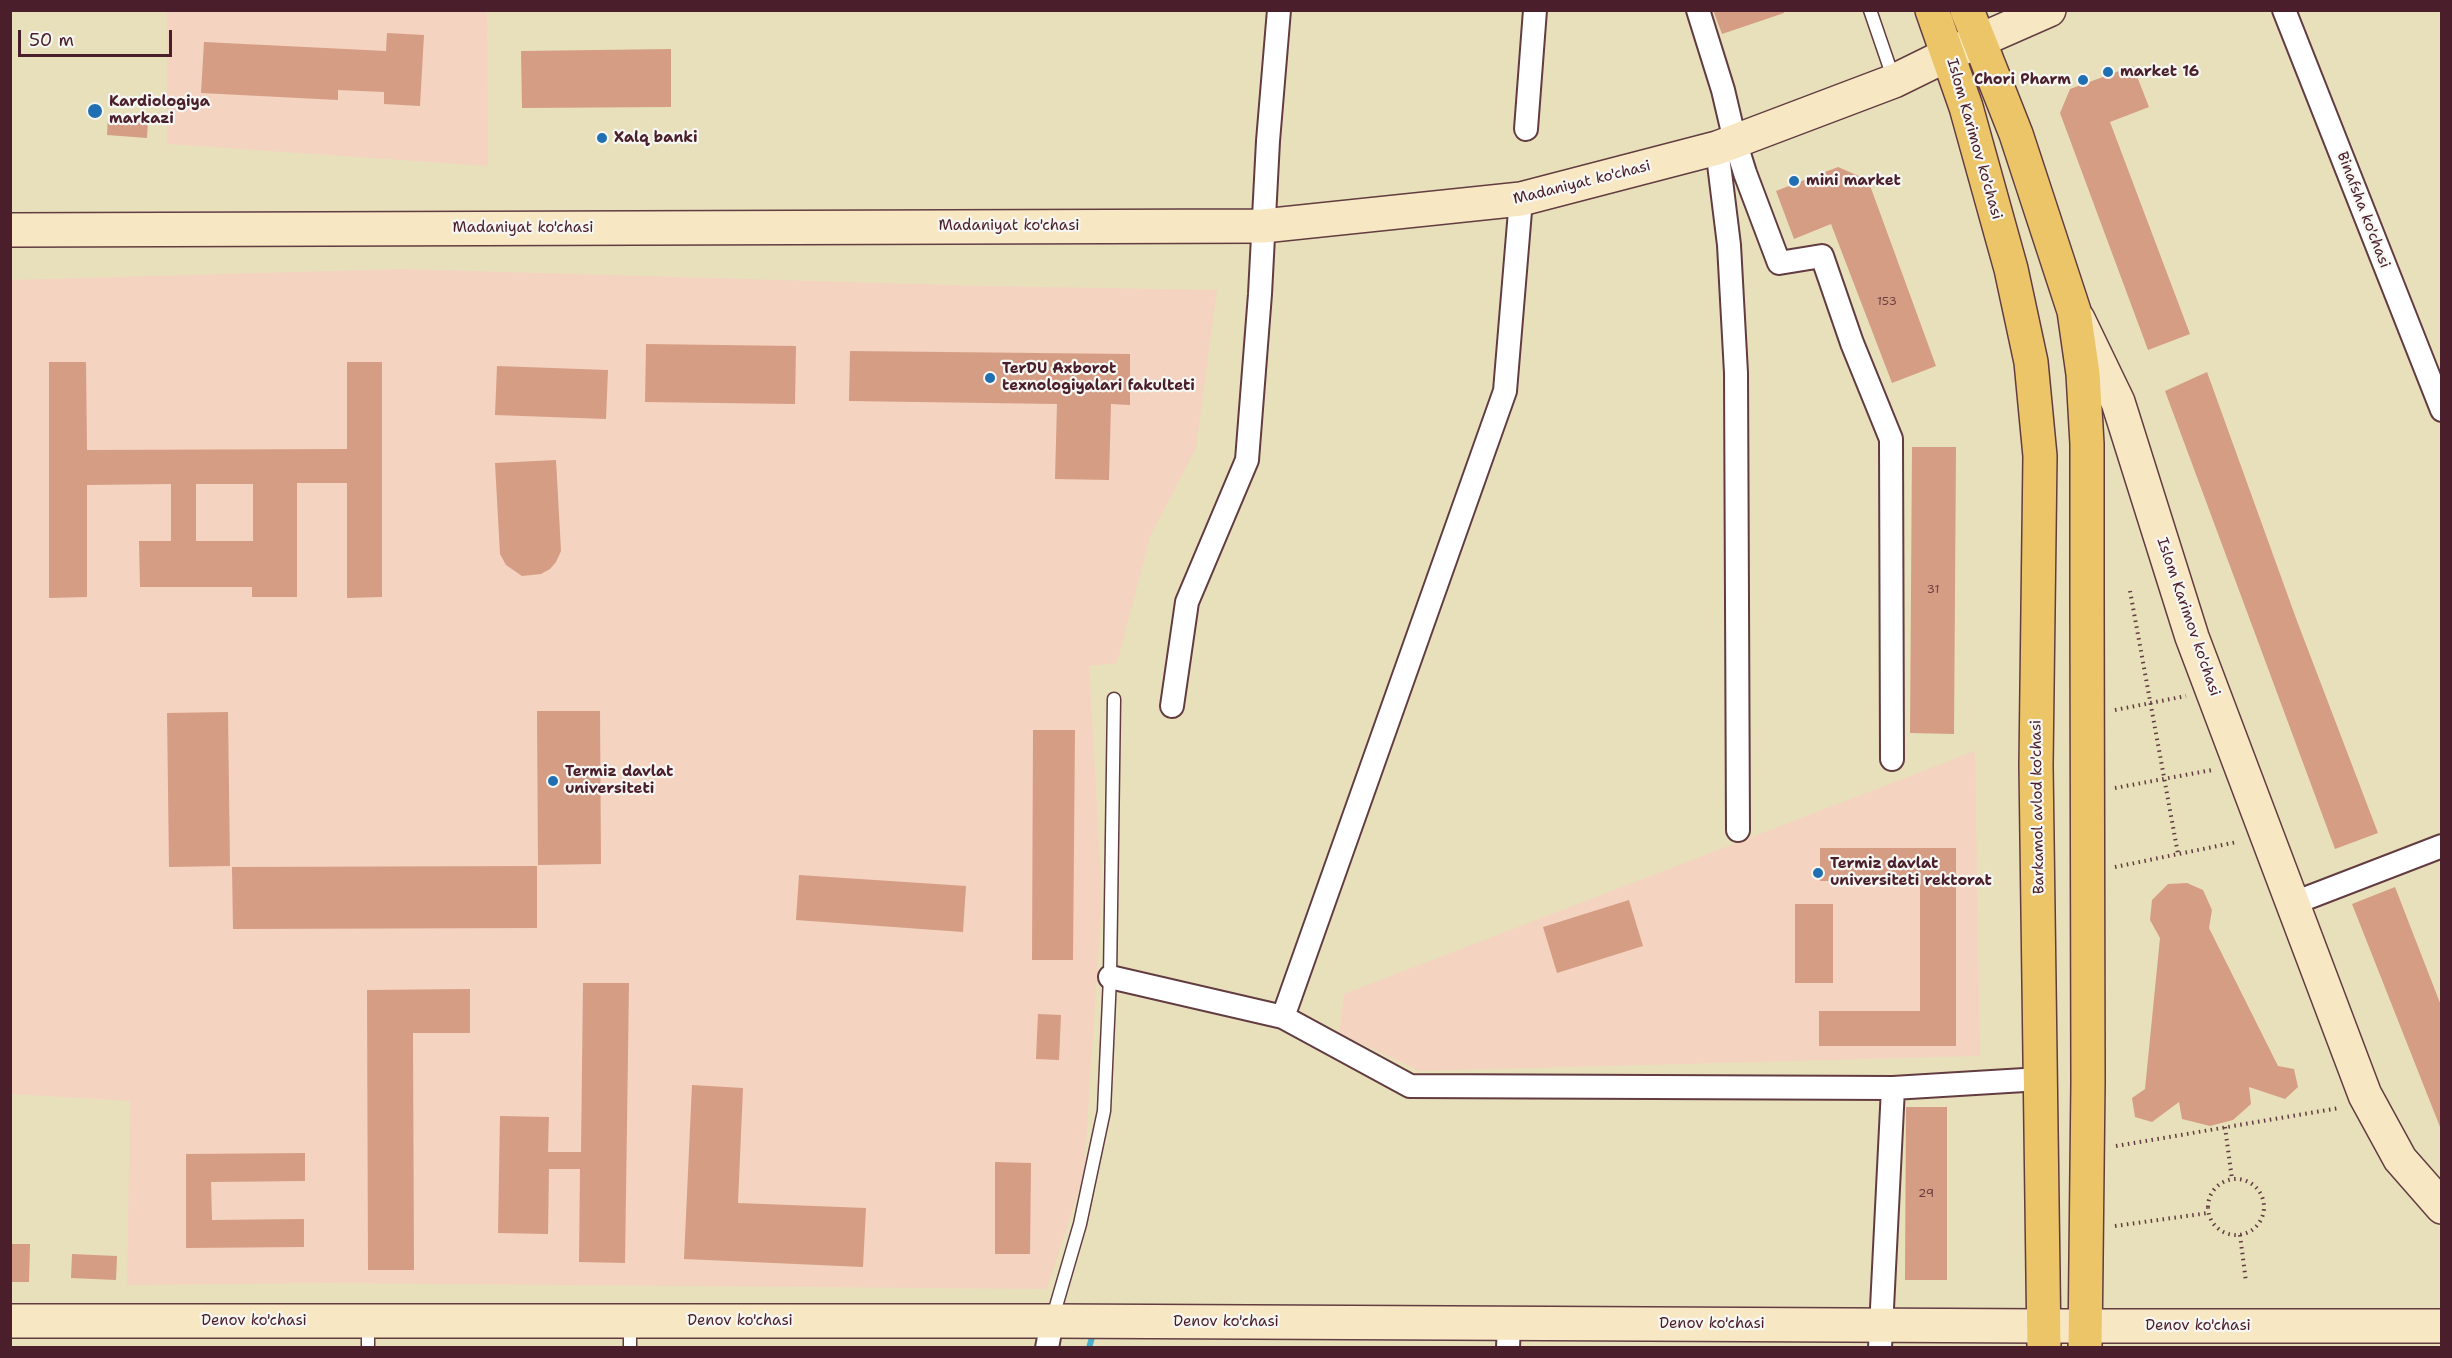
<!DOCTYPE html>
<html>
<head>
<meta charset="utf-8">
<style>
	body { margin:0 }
	#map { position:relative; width:2452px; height:1358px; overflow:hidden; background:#e8e0bb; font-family:"Shantell Sans",sans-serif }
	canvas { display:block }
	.frame { position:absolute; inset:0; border:12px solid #4a1f2b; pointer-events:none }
	.scale { position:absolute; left:18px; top:30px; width:154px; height:27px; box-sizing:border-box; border:3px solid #4a1f2b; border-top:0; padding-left:8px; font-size:18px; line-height:21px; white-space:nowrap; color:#4a1f2b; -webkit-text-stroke:4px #f6f6f2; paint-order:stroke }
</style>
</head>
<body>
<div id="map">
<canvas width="2452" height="1358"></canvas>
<div class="frame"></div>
<div class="scale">50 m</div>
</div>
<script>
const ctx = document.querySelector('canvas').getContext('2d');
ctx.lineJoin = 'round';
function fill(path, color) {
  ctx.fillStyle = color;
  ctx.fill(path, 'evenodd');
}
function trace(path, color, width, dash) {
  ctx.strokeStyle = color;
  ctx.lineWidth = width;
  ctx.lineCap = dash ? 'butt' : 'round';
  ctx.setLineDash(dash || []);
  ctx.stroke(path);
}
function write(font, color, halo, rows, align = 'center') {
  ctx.font = font + ' "Shantell Sans",sans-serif';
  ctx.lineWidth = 4.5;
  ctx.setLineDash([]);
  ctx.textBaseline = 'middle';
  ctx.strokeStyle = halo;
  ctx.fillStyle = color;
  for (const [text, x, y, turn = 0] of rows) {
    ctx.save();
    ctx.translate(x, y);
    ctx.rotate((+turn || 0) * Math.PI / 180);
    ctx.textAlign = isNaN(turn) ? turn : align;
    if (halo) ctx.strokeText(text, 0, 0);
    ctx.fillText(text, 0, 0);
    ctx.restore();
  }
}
fill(new Path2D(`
	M 167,11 L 487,11 L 488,166 L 167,144 Z
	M 402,269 L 985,286 L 1217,290 L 1196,448 L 1150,537 L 1117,663 L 1089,666 L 1102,895 L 1084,1174 L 1047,1289 L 330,1283 L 127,1285 L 130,1101 L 11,1094 L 10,280 Z
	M 1975,751 L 1980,1056 L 1420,1071 L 1339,1033 L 1344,994 Z`), '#f4d3c0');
trace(new Path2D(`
	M 1089,1348 L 1093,1334`), '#4cafcb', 6);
fill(new Path2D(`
	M 1713,10 L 1783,10 L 1784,13 L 1722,34 Z
	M 387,33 L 424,35 L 420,106 L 384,104 L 384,92 L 338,90 L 338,100 L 201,93 L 204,42 L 386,51 Z
	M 671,49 L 671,107 L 522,108 L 521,51 Z
	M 2133,66 L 2149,107 L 2110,122 L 2190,334 L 2148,350 L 2060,113 L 2070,89 Z
	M 108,117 L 148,121 L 147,138 L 107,135 Z
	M 1838,167 L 1868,180 L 1936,366 L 1892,383 L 1831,224 L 1794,239 L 1776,191 Z
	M 646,344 L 796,346 L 795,404 L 645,402 Z
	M 850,351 L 1130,354 L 1130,405 L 1111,404 L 1109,480 L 1055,479 L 1057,404 L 849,401 Z
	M 49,362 L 86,362 L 87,450 L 347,449 L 347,362 L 382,362 L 382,597 L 347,598 L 347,483 L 297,483 L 297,597 L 252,597 L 252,587 L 140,587 L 139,541 L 171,541 L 171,484 L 87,485 L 87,597 L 49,598 ZM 196,484 L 253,484 L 253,541 L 196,541 Z
	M 497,366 L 608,370 L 606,419 L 495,415 Z
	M 2207,372 L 2297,621 L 2378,833 L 2335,849 L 2165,391 Z
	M 1912,447 L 1956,447 L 1954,734 L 1910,733 Z
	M 556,460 L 561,551 L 556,562 L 550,569 L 541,574 L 522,576 L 506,565 L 500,554 L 495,463 Z
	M 537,711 L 600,711 L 601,864 L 538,865 Z
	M 228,712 L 230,866 L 169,867 L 167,713 Z
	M 1033,730 L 1075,730 L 1073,960 L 1032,960 Z
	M 1820,848 L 1956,848 L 1956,1046 L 1819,1046 L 1819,1011 L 1920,1011 L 1920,881 L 1820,881 Z
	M 537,866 L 537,928 L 233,929 L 232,867 Z
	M 799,875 L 966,886 L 963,932 L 796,920 Z
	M 2187,883 L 2203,890 L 2212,910 L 2209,928 L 2278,1066 L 2294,1069 L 2298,1087 L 2285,1099 L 2249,1087 L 2251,1104 L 2233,1120 L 2210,1126 L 2182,1119 L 2179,1102 L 2152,1122 L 2135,1117 L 2132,1098 L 2145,1089 L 2160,938 L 2150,920 L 2152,900 L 2168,884 Z
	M 2395,887 L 2442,1008 L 2442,1132 L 2352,904 Z
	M 1629,900 L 1643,946 L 1557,973 L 1543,927 Z
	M 1795,904 L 1833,904 L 1833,983 L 1795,983 Z
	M 583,983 L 629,983 L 625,1263 L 579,1262 L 580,1169 L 549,1169 L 548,1234 L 498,1233 L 500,1116 L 549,1117 L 548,1152 L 581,1152 Z
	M 470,989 L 470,1033 L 413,1033 L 414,1270 L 368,1270 L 367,990 Z
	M 1038,1014 L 1061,1015 L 1059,1060 L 1036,1059 Z
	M 692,1085 L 743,1088 L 738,1203 L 866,1208 L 863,1267 L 684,1259 Z
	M 1906,1107 L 1947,1107 L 1947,1280 L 1905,1280 Z
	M 305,1153 L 305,1181 L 211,1182 L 212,1220 L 304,1219 L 304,1247 L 186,1248 L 186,1154 Z
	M 995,1162 L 1031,1163 L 1030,1254 L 995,1254 Z
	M 10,1244 L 30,1244 L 29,1282 L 10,1282 Z
	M 72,1254 L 117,1256 L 116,1280 L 71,1278 Z`), '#d59d84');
const lane = new Path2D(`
	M 1870,10 L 1894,80
	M 1052,1320 L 1080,1224 L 1104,1111 L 1110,977 L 1114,699
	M 368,1322 L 368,1348
	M 630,1348 L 630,1322`);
const street = new Path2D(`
	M 1698,10 L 1723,90 L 1735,141 L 1745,173 L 1779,263 L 1822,256 L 1852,343 L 1891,439 L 1892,759
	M 2284,10 L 2442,410
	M 1526,129 L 1535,10
	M 1717,148 L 1729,245 L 1736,373 L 1738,830
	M 1172,706 L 1187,602 L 1247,460 L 1260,294 L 1268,141 L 1279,10
	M 2294,903 L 2442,846
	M 1110,977 L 1283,1017 L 1410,1086 L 1893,1088 L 2041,1079
	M 1283,1017 L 1505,391 L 1521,199
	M 1047,1348 L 1052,1321
	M 1508,1348 L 1509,1323
	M 1880,1348 L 1893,1088`);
const secondary = new Path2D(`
	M 10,230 L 1263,226 L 1521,199 L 1717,148 L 1894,81 L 1949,54 L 2049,10
	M 2078,319 L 2118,402 L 2192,637 L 2365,1095 L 2400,1159 L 2442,1207
	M 10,1321 L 1052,1321 L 2044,1326 L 2442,1326`);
const primary = new Path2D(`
	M 1932,10 L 1966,107 L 2011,269 L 2031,362 L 2040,456 L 2036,765 L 2044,1348
	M 1967,10 L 2016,134 L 2074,311 L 2083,374 L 2087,444 L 2087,596 L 2088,1082 L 2085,1348`);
trace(lane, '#623c41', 15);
trace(street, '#623c41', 26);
trace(secondary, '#623c41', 36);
trace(primary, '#623c41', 36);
trace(new Path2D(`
	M 2130,591 L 2178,854
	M 2115,710 L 2186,696
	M 2115,788 L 2212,770
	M 2115,867 L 2237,842
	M 2225,1127 L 2232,1179
	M 2116,1146 L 2339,1108
	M2208 1207a28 28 0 1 1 56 0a28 28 0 1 1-56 0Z
	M 2115,1226 L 2208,1213
	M 2240,1235 L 2246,1282`), '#623c41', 4, [1.5, 4.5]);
trace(lane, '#fff', 12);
trace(street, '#fff', 22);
trace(secondary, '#f7e8c3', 33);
trace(primary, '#ecc569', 33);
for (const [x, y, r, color] of [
	[2108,72,6,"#1f6fb2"],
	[2083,80,6,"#1f6fb2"],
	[95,111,8,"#1f6fb2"],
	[602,138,6,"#1f6fb2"],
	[1794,181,6,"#1f6fb2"],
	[990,378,6,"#1f6fb2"],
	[553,781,6,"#1f6fb2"],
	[1818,873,6,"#1f6fb2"]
]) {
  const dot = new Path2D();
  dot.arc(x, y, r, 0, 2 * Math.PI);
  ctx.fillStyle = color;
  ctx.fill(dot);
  trace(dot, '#f6f6f2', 2);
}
write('12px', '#6d3e41', null, [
	["153",1887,302],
	["31",1933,590],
	["29",1926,1194]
]);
write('bold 15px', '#4a1f2b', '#f6f6f2', [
	["market 16",2120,72],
	["Chori Pharm",2071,80,"right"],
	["Kardiologiya",109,102],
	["markazi",109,119],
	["Xalq banki",614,138],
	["mini market",1806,181],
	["TerDU Axborot",1002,369],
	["texnologiyalari fakulteti",1002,386],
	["Termiz davlat",565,772],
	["universiteti",565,789],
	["Termiz davlat",1830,864],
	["universiteti rektorat",1830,881]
], 'left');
write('15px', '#4a1f2b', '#f6f6f2', [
	["Islom Karimov ko'chasi",1974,139,74],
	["Madaniyat ko'chasi",1582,183,-14],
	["Binafsha ko'chasi",2363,210,69],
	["Madaniyat ko'chasi",1009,226],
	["Madaniyat ko'chasi",523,228],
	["Islom Karimov ko'chasi",2188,617,71],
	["Barkamol avlod ko'chasi",2038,807,-91],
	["Denov ko'chasi",254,1321],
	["Denov ko'chasi",740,1321],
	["Denov ko'chasi",1226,1322],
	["Denov ko'chasi",1712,1324],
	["Denov ko'chasi",2198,1326]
]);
</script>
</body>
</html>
